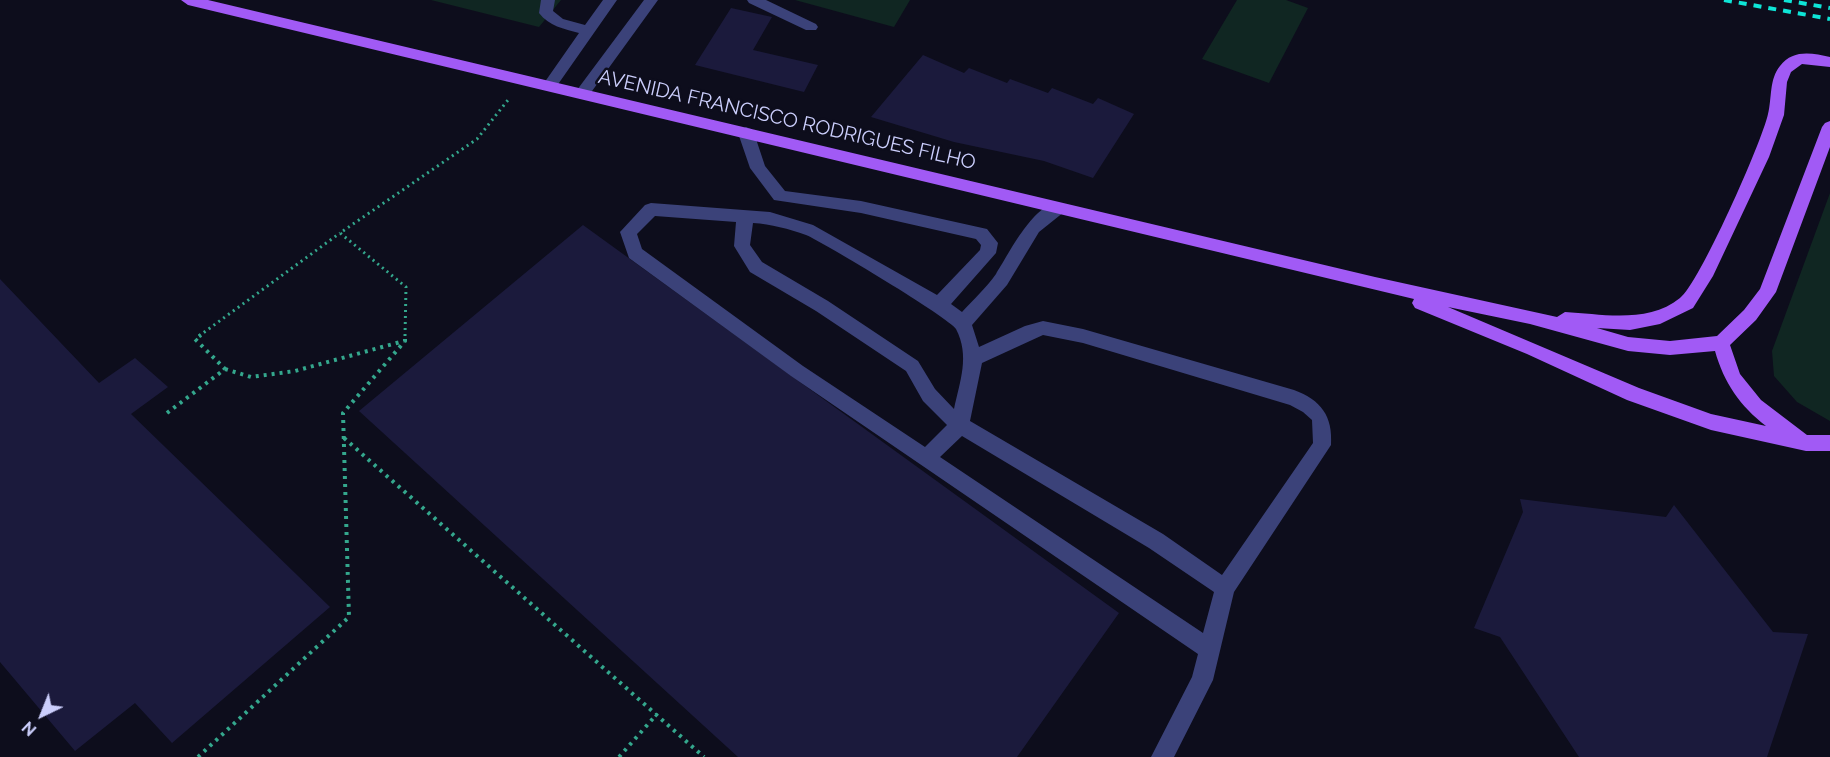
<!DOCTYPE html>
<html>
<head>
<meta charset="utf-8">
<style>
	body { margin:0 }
	#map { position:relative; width:1830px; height:757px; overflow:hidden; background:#0d0d1c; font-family:Raleway,sans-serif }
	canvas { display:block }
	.north { position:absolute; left:12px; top:685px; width:60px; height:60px; -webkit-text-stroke:4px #0d0d1c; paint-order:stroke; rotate:223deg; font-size:16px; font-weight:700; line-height:24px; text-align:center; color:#cbcefc }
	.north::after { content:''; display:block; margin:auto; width:21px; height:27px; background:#cbcefc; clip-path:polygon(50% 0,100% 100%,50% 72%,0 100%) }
</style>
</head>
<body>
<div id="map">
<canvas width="1830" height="757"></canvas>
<div class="north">N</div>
</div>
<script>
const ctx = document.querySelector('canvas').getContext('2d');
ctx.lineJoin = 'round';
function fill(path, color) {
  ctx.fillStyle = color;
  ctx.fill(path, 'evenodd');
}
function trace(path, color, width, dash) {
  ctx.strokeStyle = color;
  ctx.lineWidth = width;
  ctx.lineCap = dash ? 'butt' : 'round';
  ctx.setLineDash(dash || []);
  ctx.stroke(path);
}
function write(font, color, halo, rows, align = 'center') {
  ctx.font = font + ' Raleway,sans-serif';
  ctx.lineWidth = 5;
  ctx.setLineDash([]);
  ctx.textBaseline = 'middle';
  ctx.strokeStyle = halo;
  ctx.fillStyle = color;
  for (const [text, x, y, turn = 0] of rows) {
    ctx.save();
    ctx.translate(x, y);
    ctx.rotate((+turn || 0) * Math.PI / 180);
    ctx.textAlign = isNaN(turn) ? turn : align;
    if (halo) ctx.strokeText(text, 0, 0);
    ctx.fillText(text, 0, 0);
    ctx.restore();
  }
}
fill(new Path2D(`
	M 431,0 L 561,0 L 539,27 Z
	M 795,0 L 910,0 L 894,27 Z
	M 1237,0 L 1286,0 L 1308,8 L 1269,83 L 1202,59 Z
	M 1830,193 L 1830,421 L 1797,402 L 1774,376 L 1772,351 Z`), '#102622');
fill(new Path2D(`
	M 731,8 L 772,17 L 753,50 L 818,65 L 804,92 L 695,65 Z
	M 923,55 L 964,73 L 969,68 L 1007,83 L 1010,79 L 1048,93 L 1052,88 L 1093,104 L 1098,98 L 1134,114 L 1093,178 L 1044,161 L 954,142 L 871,117 Z
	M 583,225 L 1119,613 L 1017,757 L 738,757 L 359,411 Z
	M 0,279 L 99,383 L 135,358 L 168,387 L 131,414 L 330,607 L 172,743 L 135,703 L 75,751 L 0,662 Z
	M 1520,499 L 1666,517 L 1674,505 L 1773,632 L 1808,634 L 1767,757 L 1579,757 L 1500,637 L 1474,628 L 1523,512 Z`), '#1b1a3c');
trace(new Path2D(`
	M 199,336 L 340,233
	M 405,336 L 406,287 L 340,233 L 477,139 L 508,100`), '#34a78d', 3, [2, 4]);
trace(new Path2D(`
	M 225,369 L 251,377 L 295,371 L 404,341
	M 167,413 L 225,369 L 195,339 L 201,335
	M 344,438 L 704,757
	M 198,757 L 349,617 L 343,413 L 405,341 L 405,335
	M 619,757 L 657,714`), '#34a78d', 4, [3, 5]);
fill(new Path2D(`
	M 541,0 L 555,0 L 553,11 L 563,19 L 585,25 L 603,0 L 617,0 L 554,90 L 549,91 L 542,86 L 579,33 C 564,29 549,26 539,13 Z
	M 644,0 L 658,0 L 587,98 L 577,98 L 575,94 L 577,90 Z
	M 747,0 L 766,0 L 816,24 L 818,27 L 816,30 L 806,30 L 749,3 Z
	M 746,127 L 751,129 L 754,133 L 765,166 L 785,191 L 861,201 L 987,229 L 998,243 L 996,253 L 951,304 L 962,312 C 973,300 986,288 996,274 C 1008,256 1037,195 1064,204 L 1066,208 L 1064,212 L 1039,232 L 1007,285 L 972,325 L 979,347 L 1025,326 L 1043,321 L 1083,329 L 1294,390 C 1321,400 1333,416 1331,445 L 1234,592 L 1213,680 L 1174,757 L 1151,757 L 1192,677 L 1198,654 L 791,376 L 629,258 L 620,232 L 645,205 L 651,203 L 770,212 L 813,225 L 937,295 L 980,250 L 981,245 L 976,239 L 861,213 L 774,200 L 750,168 L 738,133 L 741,129 ZM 655,216 L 736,222 L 734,246 L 750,272 L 816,311 L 906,371 L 923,401 L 947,425 L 925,447 L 803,366 L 642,249 L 637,234 ZM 753,223 C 771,224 789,229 806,235 C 823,242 951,319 956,329 C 970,356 960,381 954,409 L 935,389 L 918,361 L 828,301 L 762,262 L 750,245 ZM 1043,335 L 1083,343 L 1290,405 L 1303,412 L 1312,420 L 1313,443 L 1222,575 L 1163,534 L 970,421 L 982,363 ZM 962,436 L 1149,548 L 1214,592 L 1203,633 L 940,457 Z`), '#3b4279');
fill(new Path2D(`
	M 181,0 L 208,0 L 1375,277 L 1557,317 L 1565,312 C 1602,314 1648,324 1680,298 C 1699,284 1762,142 1768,114 C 1772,99 1769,79 1780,66 C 1793,49 1812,53 1830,57 L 1830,67 L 1802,64 L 1791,72 L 1787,82 L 1784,115 L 1769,157 L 1713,276 L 1693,308 L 1660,324 L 1630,330 L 1597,328 L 1628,337 L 1670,341 L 1717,336 L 1744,310 L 1760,289 L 1822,127 L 1825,123 L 1830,121 L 1830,147 L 1776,292 L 1756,320 L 1730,345 L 1740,374 L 1761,400 L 1807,435 L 1830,435 L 1830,451 L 1806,451 L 1711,430 L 1627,400 L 1527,354 L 1415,308 L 1412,303 L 1414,299 L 188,5 ZM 1448,307 L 1530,324 L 1628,351 L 1670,355 L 1715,351 C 1724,383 1740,406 1766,426 L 1711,414 L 1639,388 Z`), '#a15af5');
trace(new Path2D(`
	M 1724,0 L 1830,19
	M 1784,0 L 1830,8`), '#0ee5d7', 4, [8, 7]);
write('20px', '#cbcefc', '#0d0d1c', [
	["AVENIDA FRANCISCO RODRIGUES FILHO",787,120,13]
]);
</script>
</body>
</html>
